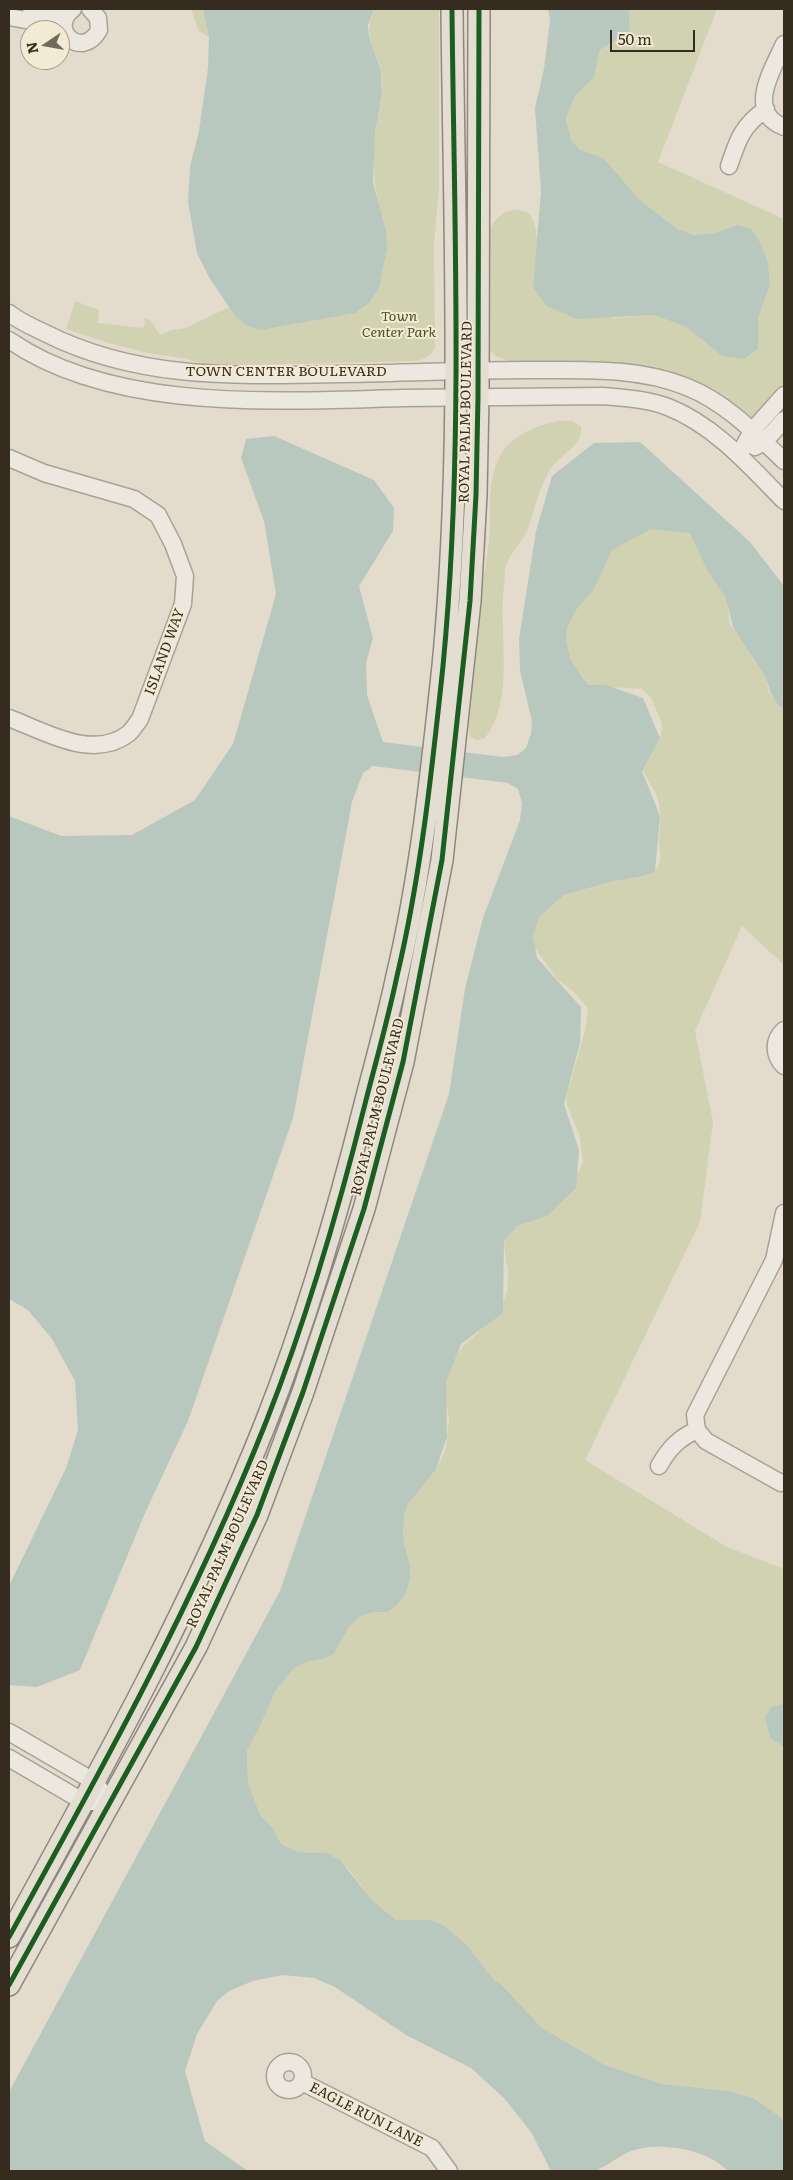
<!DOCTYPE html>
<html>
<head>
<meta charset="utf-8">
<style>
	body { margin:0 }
	#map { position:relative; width:793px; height:2180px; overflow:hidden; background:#e3dccd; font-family:Literata,serif }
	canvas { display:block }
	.frame { position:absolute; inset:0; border:10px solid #362b1f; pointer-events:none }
	.north { position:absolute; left:20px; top:20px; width:50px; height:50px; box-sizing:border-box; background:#f3ead4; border:1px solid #a79e8c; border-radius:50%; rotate:258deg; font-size:14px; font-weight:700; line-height:20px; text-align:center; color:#362b1f }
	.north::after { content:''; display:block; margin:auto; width:18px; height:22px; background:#73695c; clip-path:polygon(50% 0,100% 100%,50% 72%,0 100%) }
	.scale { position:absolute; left:610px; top:30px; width:85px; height:22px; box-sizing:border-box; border:2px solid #362b1f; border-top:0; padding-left:6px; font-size:15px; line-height:18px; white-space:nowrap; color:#362b1f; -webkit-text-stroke:4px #f3ead4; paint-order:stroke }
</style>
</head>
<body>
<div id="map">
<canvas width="793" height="2180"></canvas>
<div class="frame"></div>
<div class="north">N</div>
<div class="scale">50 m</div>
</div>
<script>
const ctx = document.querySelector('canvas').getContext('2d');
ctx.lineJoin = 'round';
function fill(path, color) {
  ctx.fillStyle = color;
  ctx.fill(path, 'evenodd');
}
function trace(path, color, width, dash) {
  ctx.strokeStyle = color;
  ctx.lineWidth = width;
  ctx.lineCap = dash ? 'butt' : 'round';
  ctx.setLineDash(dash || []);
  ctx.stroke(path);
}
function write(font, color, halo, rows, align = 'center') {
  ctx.font = font + ' Literata,serif';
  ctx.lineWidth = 4;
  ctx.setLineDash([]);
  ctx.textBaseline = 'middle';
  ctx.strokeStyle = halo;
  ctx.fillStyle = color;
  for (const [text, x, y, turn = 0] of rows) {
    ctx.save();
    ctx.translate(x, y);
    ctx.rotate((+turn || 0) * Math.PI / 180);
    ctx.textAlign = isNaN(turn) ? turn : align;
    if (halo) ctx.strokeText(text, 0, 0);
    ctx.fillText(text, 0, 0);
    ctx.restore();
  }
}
fill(new Path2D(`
	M 191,9 L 203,9 L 209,37 L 199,31 Z
	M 374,9 L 439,9 L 439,189 L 434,244 L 435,347 C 430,357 424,360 414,361 L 218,366 L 201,364 L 187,359 L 148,353 L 109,343 L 66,329 L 75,301 L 99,310 L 98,323 L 144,328 L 145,318 L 150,320 L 160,335 L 172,330 L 186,328 L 229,307 L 235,316 L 386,231 C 375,196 371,168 375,132 C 378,114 384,97 382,79 C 379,48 361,43 374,9 Z
	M 629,9 L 717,9 L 658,162 L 784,219 L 784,395 L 761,417 L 748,420 L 621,366 L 547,361 L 509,361 L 495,356 L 488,347 C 488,320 482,247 492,225 C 496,218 504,211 513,210 C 549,206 534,266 533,286 L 614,318 L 654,315 L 686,327 L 722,356 L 758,349 L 758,318 L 770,285 L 768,262 L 759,240 L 751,230 L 738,225 L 714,233 L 693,235 L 678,229 L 641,201 L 606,161 L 596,155 L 581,150 L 571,140 L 566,118 L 575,96 L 594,77 L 600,50 L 630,31 Z
	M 559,421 L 572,421 L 581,426 C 583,446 562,453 552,467 C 545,476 541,489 537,499 C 534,509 531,521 527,531 C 522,543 511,552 507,563 C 504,570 505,579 504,586 C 498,633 516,699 485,738 L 477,740 L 470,737 C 466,722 468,707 469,691 C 472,640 483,590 489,540 C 492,514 486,485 498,460 C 509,436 534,426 559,421 Z
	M 685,526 L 693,537 L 710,576 L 727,594 L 730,625 L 747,644 L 752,658 L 766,677 L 769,693 L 774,699 L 784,704 L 784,965 L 742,926 L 695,1031 L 713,1122 L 700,1222 L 585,1460 L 727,1547 L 784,1569 L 784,2122 L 781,2117 L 753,2098 L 729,2091 L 662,2084 L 605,2065 L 541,2027 L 502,1985 L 494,1980 L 466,1944 L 442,1924 L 396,1920 L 372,1900 L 348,1868 L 327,1853 L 298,1852 L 281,1844 L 272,1827 L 259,1815 L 248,1783 L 247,1751 L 261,1724 L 275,1692 L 293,1669 L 306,1662 L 323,1659 L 334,1654 L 349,1627 L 359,1617 L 373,1612 L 387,1611 L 410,1565 L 403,1539 L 404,1515 L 409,1499 L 439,1464 L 446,1448 L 449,1419 L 443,1385 L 451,1365 L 461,1348 L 493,1319 L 502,1305 L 507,1292 L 508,1272 L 504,1245 L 505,1239 L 512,1228 L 534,1220 L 573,1183 L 583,1162 L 579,1134 L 567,1105 L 567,1094 L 585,1031 L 588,1008 L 575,993 L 557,979 L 535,948 L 533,935 L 535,926 L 539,917 L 564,895 L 614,881 L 639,877 L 655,872 C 664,857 659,857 659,842 C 660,824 663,809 655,792 C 651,783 645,777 642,768 L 660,738 L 662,728 L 661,721 L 651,698 L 642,689 L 593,686 L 584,680 L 570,658 L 566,637 L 568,626 L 605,552 L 644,528 Z`), '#d1d2b1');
fill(new Path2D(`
	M 203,9 L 374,9 L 368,25 L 369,37 L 381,71 L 382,95 L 375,132 L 373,182 L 386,231 L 387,248 L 379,288 L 369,303 L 355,313 L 260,330 L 247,326 L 235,316 L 209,277 L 197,253 L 188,202 L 190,166 L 199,131 L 208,68 L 209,37 Z
	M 548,9 L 629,9 L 630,31 L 600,50 L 594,77 L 575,96 L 566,118 L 571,140 L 581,150 L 596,155 L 606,161 L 641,201 L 678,229 L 693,235 L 714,233 L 738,225 L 751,229 L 759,240 L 768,262 L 770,285 L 758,318 L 758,349 L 744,359 L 722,356 L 686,327 L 654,315 L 577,319 L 546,306 L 533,287 L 541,191 L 535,108 L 544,69 L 550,20 Z
	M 274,436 L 374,480 L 394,508 L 393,531 L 359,586 L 373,638 L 366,663 L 367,695 L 383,742 L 503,757 L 517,755 L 526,748 L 531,734 L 532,721 L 520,671 L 519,639 L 536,531 L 552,476 L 594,443 L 640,442 L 750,542 L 784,586 L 784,709 L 779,706 L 771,694 L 766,678 L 733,627 L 726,598 L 708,572 L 690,533 L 651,529 L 612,550 L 593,591 L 578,607 L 568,626 L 566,637 L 570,658 L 584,680 L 590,685 L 606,685 L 643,698 L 660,738 L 642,771 L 660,816 L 655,872 L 639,877 L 614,881 L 564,895 L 539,917 L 533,935 L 537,958 L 581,1007 L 580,1043 L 564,1104 L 579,1150 L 576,1188 L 547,1216 L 517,1226 L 504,1241 L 503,1313 L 461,1344 L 446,1382 L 447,1437 L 436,1469 L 408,1504 L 404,1515 L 403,1539 L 410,1565 L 410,1579 L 406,1593 L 397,1605 L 387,1612 L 373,1612 L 359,1617 L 349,1627 L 334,1654 L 323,1659 L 306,1662 L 293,1669 L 275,1692 L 261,1724 L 247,1751 L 248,1783 L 260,1815 L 272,1827 L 281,1844 L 298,1852 L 327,1853 L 340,1860 L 372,1900 L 396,1920 L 429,1920 L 442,1924 L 466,1944 L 494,1980 L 502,1985 L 541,2027 L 605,2065 L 662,2084 L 729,2091 L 753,2098 L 781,2117 L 784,2122 L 784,2171 L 728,2171 C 707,2149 659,2141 631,2151 C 618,2156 605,2168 594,2171 C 584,2174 562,2171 551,2171 L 531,2132 L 504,2098 L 471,2068 L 406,2035 L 335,1987 L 314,1978 L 282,1975 L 253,1981 L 229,1991 L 217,2001 L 197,2034 L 185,2071 L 205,2141 L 248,2171 L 9,2171 L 9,2092 L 280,1591 L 449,1094 L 465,989 L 483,918 L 520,820 L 522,803 L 518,789 L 508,783 L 373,766 L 363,773 L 352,802 L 293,1118 L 188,1421 L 145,1513 L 80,1670 L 37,1687 L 9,1685 L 9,1586 L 66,1468 L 78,1430 L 75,1381 L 52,1339 L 28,1310 L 9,1299 L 9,816 L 61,836 L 132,835 L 195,800 L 233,744 L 276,594 L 264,521 L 241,458 L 246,439 Z
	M 784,1704 L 784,1747 L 770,1738 L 765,1717 L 771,1707 Z`), '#b9c8be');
const minor = new Path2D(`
	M 31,9 L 57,16
	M 73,9 C 47,29 82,61 99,30 L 98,18 L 90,9
	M 9,17 L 63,27
	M 784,44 C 773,69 745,112 784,127
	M 729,166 C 738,139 742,126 766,109
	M 9,313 C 20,322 33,327 45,333 C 138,380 236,376 337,374 C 401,373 465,370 529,370 C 581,370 639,367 687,387 C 725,402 755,433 784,461
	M 9,340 C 114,413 280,401 403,398 C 470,397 536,397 603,396 C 625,398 647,399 668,407 C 714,425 750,466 784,501
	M 755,447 L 764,442 L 784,420
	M 739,455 L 752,431 L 784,395
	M 9,458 L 44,473 L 134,499 L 158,515 L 173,544 L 185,576 L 183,604 L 140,719 C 136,724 133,730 128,734 C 92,761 44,731 9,718
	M 784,1030 C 772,1041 774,1056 784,1066
	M 784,1213 L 774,1260 L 695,1415 L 697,1430 L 706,1441 L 781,1483 L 784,1482
	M 659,1466 C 669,1448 679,1438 697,1430
	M 9,1732 L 95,1782 L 109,1802
	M 9,1758 L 84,1802 L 94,1802
	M275 2076a14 14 0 1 1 28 0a14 14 0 1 1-28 0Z
	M 302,2082 L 432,2148 L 449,2171`);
const major = new Path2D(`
	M 9,1937 C 102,1769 195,1601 266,1422 C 307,1318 338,1212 365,1104 C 376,1061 388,1019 397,976 C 421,875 432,769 443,666 C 464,448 454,227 452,9
	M 9,1985 L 196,1647 L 257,1515 L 303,1392 L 364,1209 L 403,1062 L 442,860 L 470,601 L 476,495 L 478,397 L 479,9`);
trace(minor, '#a8a197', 19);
trace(major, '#8e877d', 24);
trace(minor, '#ece8df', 16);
trace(major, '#e3ded1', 21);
trace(new Path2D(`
	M 9,1937 C 102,1769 195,1601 266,1422 C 307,1318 338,1212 365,1104 C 376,1061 388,1019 397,976 C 421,875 432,769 443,666 C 464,448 454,227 452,9
	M 9,1985 L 196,1647 L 257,1515 L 303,1392 L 364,1209 L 403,1062 L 442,860 L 470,601 L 476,495 L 478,397 L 479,9`), '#1b5e20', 5);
write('italic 14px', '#475127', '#f3ead4', [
	["Town",399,317],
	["Center Park",399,333]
]);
write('14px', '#362b1f', '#f3ead4', [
	["TOWN CENTER BOULEVARD",286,372],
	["ROYAL PALM BOULEVARD",466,412,-89],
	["ISLAND WAY",165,652,-70],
	["ROYAL PALM BOULEVARD",378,1107,-76],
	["ROYAL PALM BOULEVARD",228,1544,-66],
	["EAGLE RUN LANE",366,2115,27]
]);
</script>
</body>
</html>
